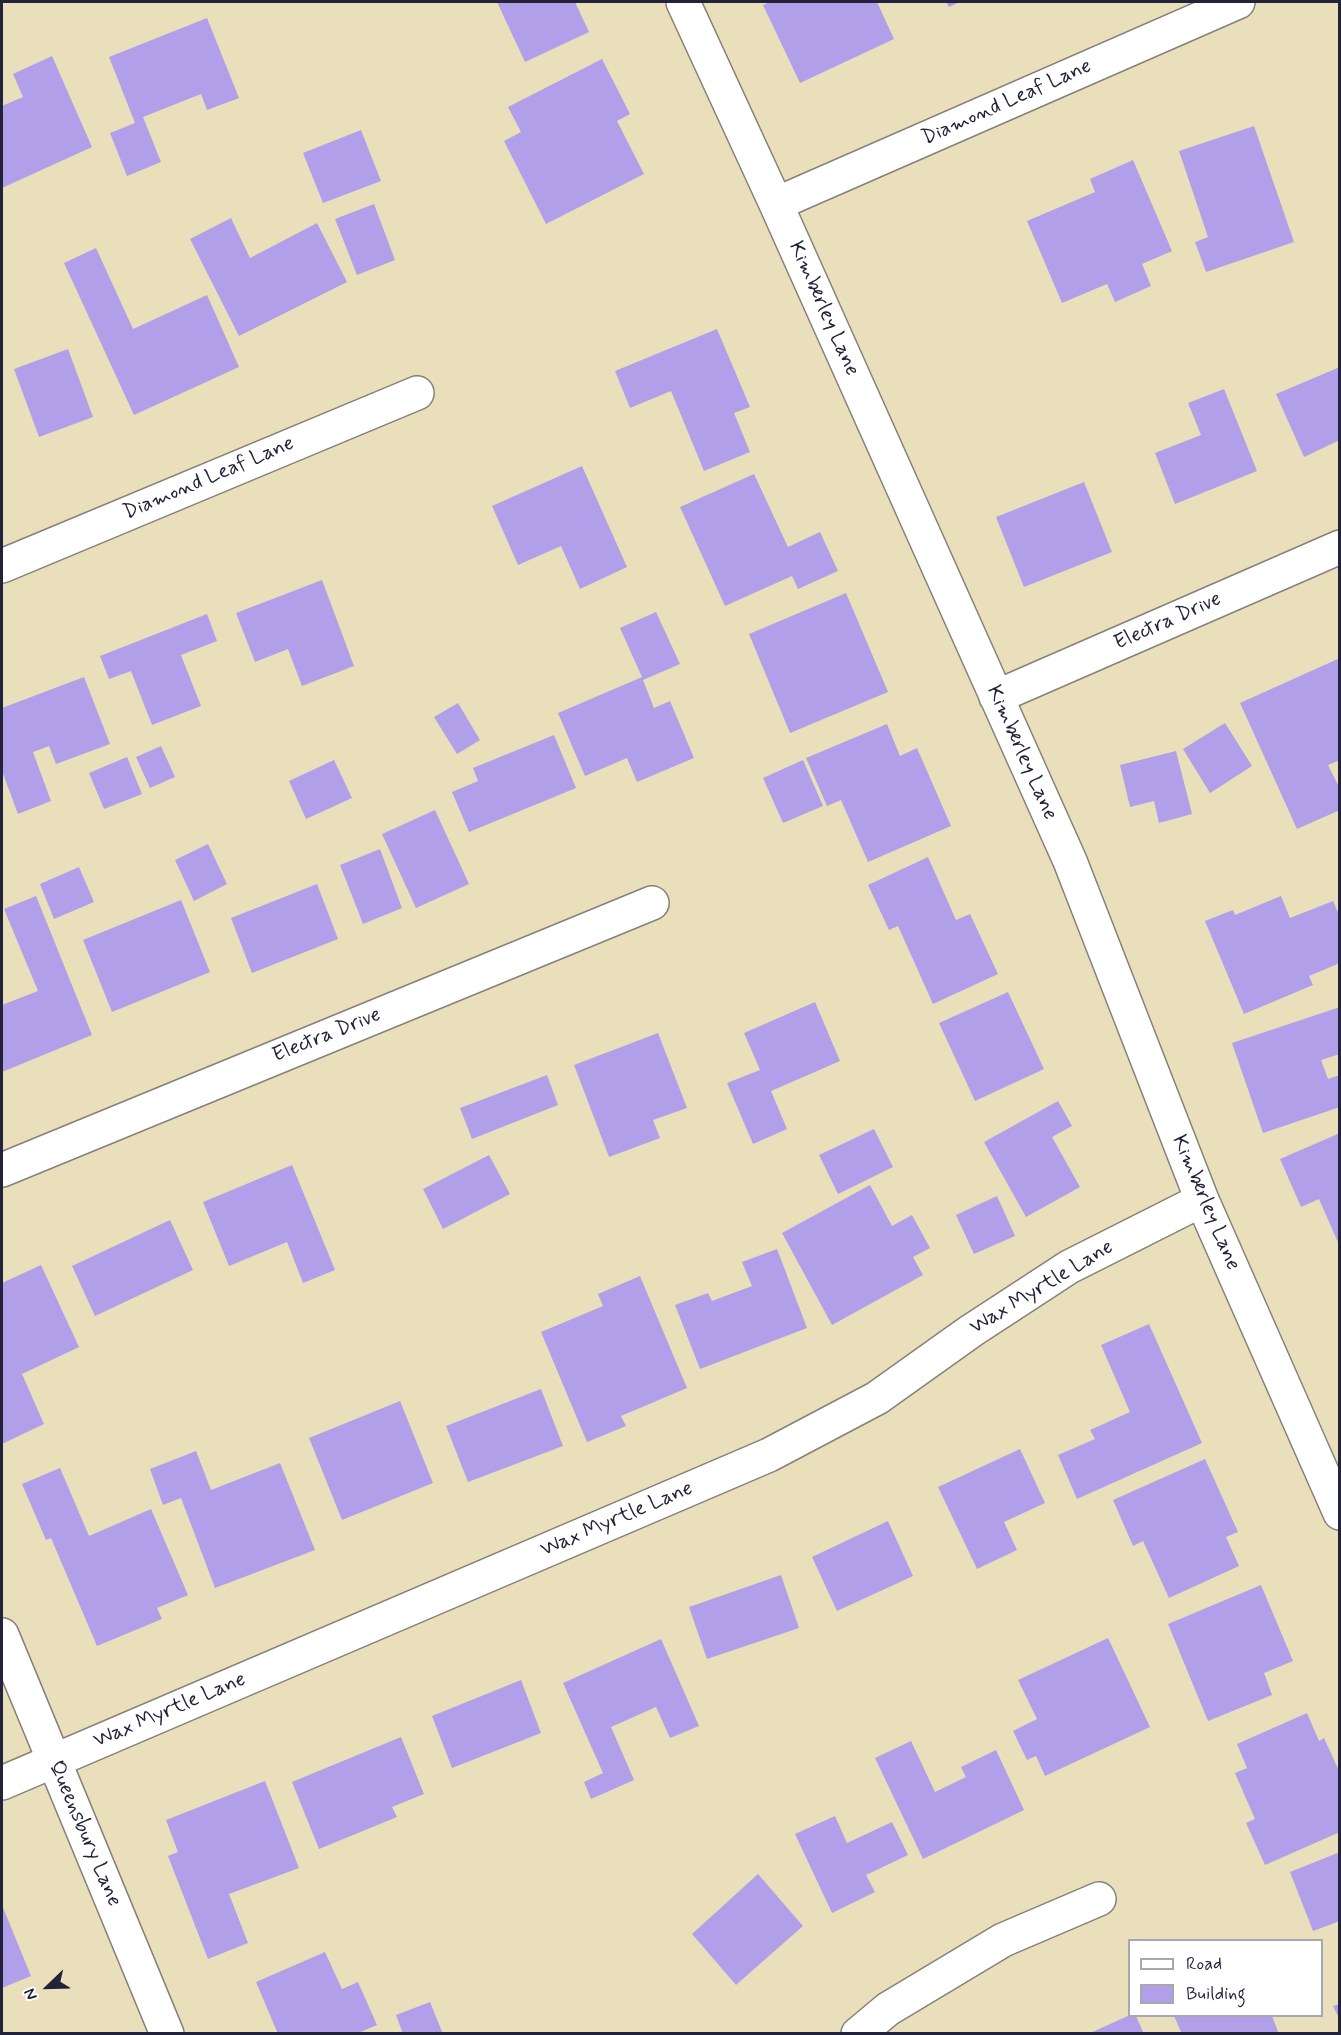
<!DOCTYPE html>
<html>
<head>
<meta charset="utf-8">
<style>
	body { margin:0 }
	#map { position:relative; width:1341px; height:2035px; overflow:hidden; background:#e9dfba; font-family:Mynerve,sans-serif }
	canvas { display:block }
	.frame { position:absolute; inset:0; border:3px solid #22223b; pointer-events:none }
	.legend { position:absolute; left:1128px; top:1939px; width:195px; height:78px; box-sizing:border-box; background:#fff; border:2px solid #a7a7b1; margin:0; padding:8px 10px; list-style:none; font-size:18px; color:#22223b }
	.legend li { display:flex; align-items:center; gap:12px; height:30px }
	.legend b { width:30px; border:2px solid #a7a7b1 }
	.north { position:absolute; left:18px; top:1957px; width:60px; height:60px; -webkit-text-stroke:4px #fff; paint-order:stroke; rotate:247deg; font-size:16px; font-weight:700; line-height:24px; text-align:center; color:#22223b }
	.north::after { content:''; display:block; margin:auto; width:21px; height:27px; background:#22223b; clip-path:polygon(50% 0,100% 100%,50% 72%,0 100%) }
</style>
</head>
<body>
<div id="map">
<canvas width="1341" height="2035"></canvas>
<div class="frame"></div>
<ul class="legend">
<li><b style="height:8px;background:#fff"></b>Road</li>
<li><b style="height:16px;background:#b1a0e9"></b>Building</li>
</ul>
<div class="north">N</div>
</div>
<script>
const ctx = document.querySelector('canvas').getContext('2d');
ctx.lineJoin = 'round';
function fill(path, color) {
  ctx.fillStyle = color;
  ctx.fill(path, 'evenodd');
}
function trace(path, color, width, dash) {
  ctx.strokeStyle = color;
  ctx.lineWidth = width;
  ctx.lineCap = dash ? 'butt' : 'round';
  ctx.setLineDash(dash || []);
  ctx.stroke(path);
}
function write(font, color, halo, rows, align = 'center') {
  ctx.font = font + ' Mynerve,sans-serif';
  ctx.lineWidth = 4.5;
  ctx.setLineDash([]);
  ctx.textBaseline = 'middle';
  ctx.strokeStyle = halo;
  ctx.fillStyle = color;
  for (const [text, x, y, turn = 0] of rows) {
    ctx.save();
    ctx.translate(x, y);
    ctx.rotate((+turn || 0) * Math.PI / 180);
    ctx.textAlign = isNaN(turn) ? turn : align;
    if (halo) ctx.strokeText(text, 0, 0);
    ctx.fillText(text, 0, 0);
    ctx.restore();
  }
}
fill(new Path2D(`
	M 497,2 L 575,2 L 589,32 L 525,62 Z
	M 770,2 L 877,2 L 894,39 L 800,83 L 763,5 Z
	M 946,2 L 960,2 L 949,7 Z
	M 207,18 L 239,98 L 207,110 L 201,94 L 143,117 L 161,162 L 127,176 L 110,133 L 135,123 L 109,57 Z
	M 52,56 L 92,147 L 2,188 L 2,106 L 23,97 L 13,74 Z
	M 602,59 L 630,114 L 617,121 L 644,174 L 546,224 L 504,141 L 521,132 L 508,107 Z
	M 1254,126 L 1294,242 L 1206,272 L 1195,242 L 1208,237 L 1179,151 Z
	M 361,130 L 381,181 L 323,203 L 303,153 Z
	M 1133,160 L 1172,251 L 1142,264 L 1151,286 L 1115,302 L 1107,284 L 1062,303 L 1027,221 L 1095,192 L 1090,179 Z
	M 374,204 L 395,260 L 357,275 L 335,219 Z
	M 231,218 L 250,258 L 317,223 L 347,282 L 239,336 L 190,239 Z
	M 96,248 L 133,329 L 207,295 L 239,367 L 134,415 L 64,263 Z
	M 717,329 L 750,407 L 734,413 L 750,452 L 704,471 L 671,391 L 630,408 L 615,371 Z
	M 68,349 L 93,417 L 39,437 L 14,369 Z
	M 1340,367 L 1340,440 L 1304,457 L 1276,394 Z
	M 1224,389 L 1257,471 L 1175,504 L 1155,453 L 1201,435 L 1188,403 Z
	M 582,466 L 627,567 L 580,589 L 561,546 L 518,565 L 492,506 Z
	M 754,474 L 788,547 L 820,532 L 838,571 L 798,589 L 792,576 L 725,606 L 680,507 Z
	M 1084,482 L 1112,552 L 1024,587 L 996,517 Z
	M 322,580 L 354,666 L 302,686 L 288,649 L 255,662 L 236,613 Z
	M 846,593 L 888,692 L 790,733 L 749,634 Z
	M 656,612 L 680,664 L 643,680 L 654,708 L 670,701 L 694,758 L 637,782 L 627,758 L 585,776 L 558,713 L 642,677 L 620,628 Z
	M 207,614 L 217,641 L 181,655 L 201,706 L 152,725 L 131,671 L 109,679 L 100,656 Z
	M 1340,658 L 1340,760 L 1328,765 L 1340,789 L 1340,810 L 1297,829 L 1240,703 Z
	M 84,677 L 110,744 L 56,764 L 49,746 L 33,752 L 51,801 L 18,814 L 2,771 L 2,708 Z
	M 458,703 L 480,740 L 457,754 L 434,717 Z
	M 1225,723 L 1252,766 L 1210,793 L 1183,749 Z
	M 887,724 L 900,756 L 917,748 L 951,826 L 868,862 L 841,800 L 827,806 L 806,758 Z
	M 554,735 L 576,788 L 469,832 L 452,792 L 478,781 L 473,768 Z
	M 161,746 L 175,777 L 150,788 L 136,757 Z
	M 1176,751 L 1192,814 L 1159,823 L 1154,801 L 1130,807 L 1120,765 Z
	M 127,757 L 142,794 L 104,809 L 89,773 Z
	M 334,760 L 352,798 L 306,819 L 289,781 Z
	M 803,760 L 823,806 L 783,823 L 763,778 Z
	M 435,810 L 469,884 L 416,908 L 382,834 Z
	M 208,844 L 227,884 L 194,901 L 175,860 Z
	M 380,849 L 402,908 L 363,924 L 340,865 Z
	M 928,857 L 956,920 L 970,914 L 998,974 L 933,1004 L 898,926 L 889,930 L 868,885 Z
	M 79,867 L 94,902 L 54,919 L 40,884 Z
	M 317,884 L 338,939 L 252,973 L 231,918 Z
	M 36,896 L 92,1035 L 2,1072 L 2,1005 L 38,991 L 4,909 Z
	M 1281,896 L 1290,918 L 1333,901 L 1340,917 L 1340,963 L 1309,976 L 1313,985 L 1244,1014 L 1205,921 L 1233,910 L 1235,915 Z
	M 181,900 L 210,972 L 112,1012 L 83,940 Z
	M 1008,992 L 1044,1069 L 975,1101 L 939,1023 Z
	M 815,1002 L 840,1061 L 771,1091 L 787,1129 L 753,1144 L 727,1083 L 760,1070 L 744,1033 Z
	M 1340,1007 L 1340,1054 L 1321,1060 L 1328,1079 L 1340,1075 L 1340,1107 L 1263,1133 L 1232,1043 Z
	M 658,1033 L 687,1108 L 653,1120 L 660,1138 L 609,1157 L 574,1065 Z
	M 547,1075 L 558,1105 L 472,1139 L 460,1108 Z
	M 1058,1101 L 1072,1126 L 1052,1137 L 1080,1187 L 1026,1217 L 984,1142 Z
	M 874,1129 L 893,1167 L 838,1194 L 819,1155 Z
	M 1340,1133 L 1340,1247 L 1319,1199 L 1301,1207 L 1280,1159 Z
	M 489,1155 L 510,1194 L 443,1229 L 423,1189 Z
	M 292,1165 L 335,1270 L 303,1283 L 287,1242 L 229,1266 L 203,1202 Z
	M 870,1185 L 892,1226 L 912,1215 L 930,1248 L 913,1257 L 923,1275 L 832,1325 L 782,1233 Z
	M 997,1196 L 1015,1236 L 974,1254 L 956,1215 Z
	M 170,1220 L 193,1270 L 95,1316 L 72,1266 Z
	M 777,1249 L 807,1328 L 700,1369 L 675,1305 L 708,1293 L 712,1301 L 752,1286 L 742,1262 Z
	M 41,1265 L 79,1347 L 22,1374 L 44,1424 L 2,1444 L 2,1283 Z
	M 640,1276 L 687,1388 L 621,1416 L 626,1426 L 587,1442 L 541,1332 L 603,1306 L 598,1294 Z
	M 1149,1324 L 1202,1443 L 1077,1499 L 1058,1455 L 1095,1439 L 1090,1430 L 1130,1412 L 1101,1345 Z
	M 541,1389 L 563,1446 L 468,1482 L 446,1426 Z
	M 400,1401 L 433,1483 L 342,1520 L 309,1438 Z
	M 1020,1449 L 1045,1503 L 1004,1522 L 1017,1550 L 977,1569 L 938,1487 Z
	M 196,1451 L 211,1490 L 280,1463 L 315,1550 L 215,1588 L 181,1498 L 163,1505 L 150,1469 Z
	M 1205,1459 L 1238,1532 L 1226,1537 L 1239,1566 L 1169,1598 L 1143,1541 L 1133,1546 L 1113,1500 Z
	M 60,1468 L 89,1536 L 151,1509 L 188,1595 L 157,1608 L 162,1619 L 97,1646 L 51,1538 L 46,1540 L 22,1484 Z
	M 888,1521 L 913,1576 L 837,1611 L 812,1557 Z
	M 781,1575 L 799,1628 L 707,1659 L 689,1607 Z
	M 1261,1585 L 1293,1661 L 1264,1673 L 1272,1695 L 1208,1721 L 1168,1624 Z
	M 1108,1638 L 1150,1727 L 1045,1776 L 1036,1756 L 1027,1760 L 1013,1731 L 1037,1719 L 1018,1680 Z
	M 661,1639 L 699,1726 L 670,1738 L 656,1707 L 611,1727 L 634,1780 L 591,1799 L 584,1782 L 603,1773 L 563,1683 Z
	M 521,1680 L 541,1733 L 452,1768 L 432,1716 Z
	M 1307,1713 L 1319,1741 L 1324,1738 L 1340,1773 L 1340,1832 L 1265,1865 L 1246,1823 L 1255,1819 L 1235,1773 L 1247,1768 L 1237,1744 Z
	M 401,1737 L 424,1794 L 392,1807 L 397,1817 L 319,1849 L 292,1782 Z
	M 911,1741 L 935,1792 L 966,1777 L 961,1767 L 996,1750 L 1024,1810 L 923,1859 L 875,1758 Z
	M 265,1781 L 299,1868 L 229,1894 L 248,1943 L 208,1959 L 168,1856 L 178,1852 L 166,1820 Z
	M 835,1816 L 847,1843 L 892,1822 L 908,1855 L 866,1875 L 875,1892 L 832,1913 L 795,1834 Z
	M 1340,1852 L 1340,1921 L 1313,1931 L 1290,1872 Z
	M 758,1874 L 803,1926 L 736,1985 L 692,1934 Z
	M 2,1905 L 31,1976 L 2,1988 Z
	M 325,1952 L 342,1989 L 358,1982 L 377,2025 L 356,2034 L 278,2034 L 256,1982 Z
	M 430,2002 L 443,2034 L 403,2034 L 396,2015 Z
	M 1340,2004 L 1340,2020 L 1333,2006 Z
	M 1130,2015 L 1136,2016 L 1144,2034 L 1088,2034 Z
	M 1174,2016 L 1272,2016 L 1279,2034 L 1182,2034 Z`), '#b1a0e9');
const minor = new Path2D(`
	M 683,2 L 776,204 L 1070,861 L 1202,1200 L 1340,1513
	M 776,204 L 1238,2
	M 2,566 L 417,393
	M 996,697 L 1340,547
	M 2,1170 L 652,903
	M 2,1635 L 167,2034
	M 2,1783 L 769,1455 L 877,1398 L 971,1331 L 1069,1267 L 1202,1200
	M 858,2034 L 888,2009 L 1003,1940 L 1099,1899`);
trace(minor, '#86807a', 36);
trace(minor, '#fff', 33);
write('21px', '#22223b', '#fff', [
	["Diamond Leaf Lane",1007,103,-24],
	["Kimberley Lane",823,309,66],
	["Diamond Leaf Lane",209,479,-23],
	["Electra Drive",1168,622,-24],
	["Kimberley Lane",1021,753,66],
	["Electra Drive",327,1036,-22],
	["Kimberley Lane",1205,1203,67],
	["Wax Myrtle Lane",1042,1288,-31],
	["Wax Myrtle Lane",617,1520,-23],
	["Wax Myrtle Lane",170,1711,-23],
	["Queensbury Lane",84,1834,67]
]);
</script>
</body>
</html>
